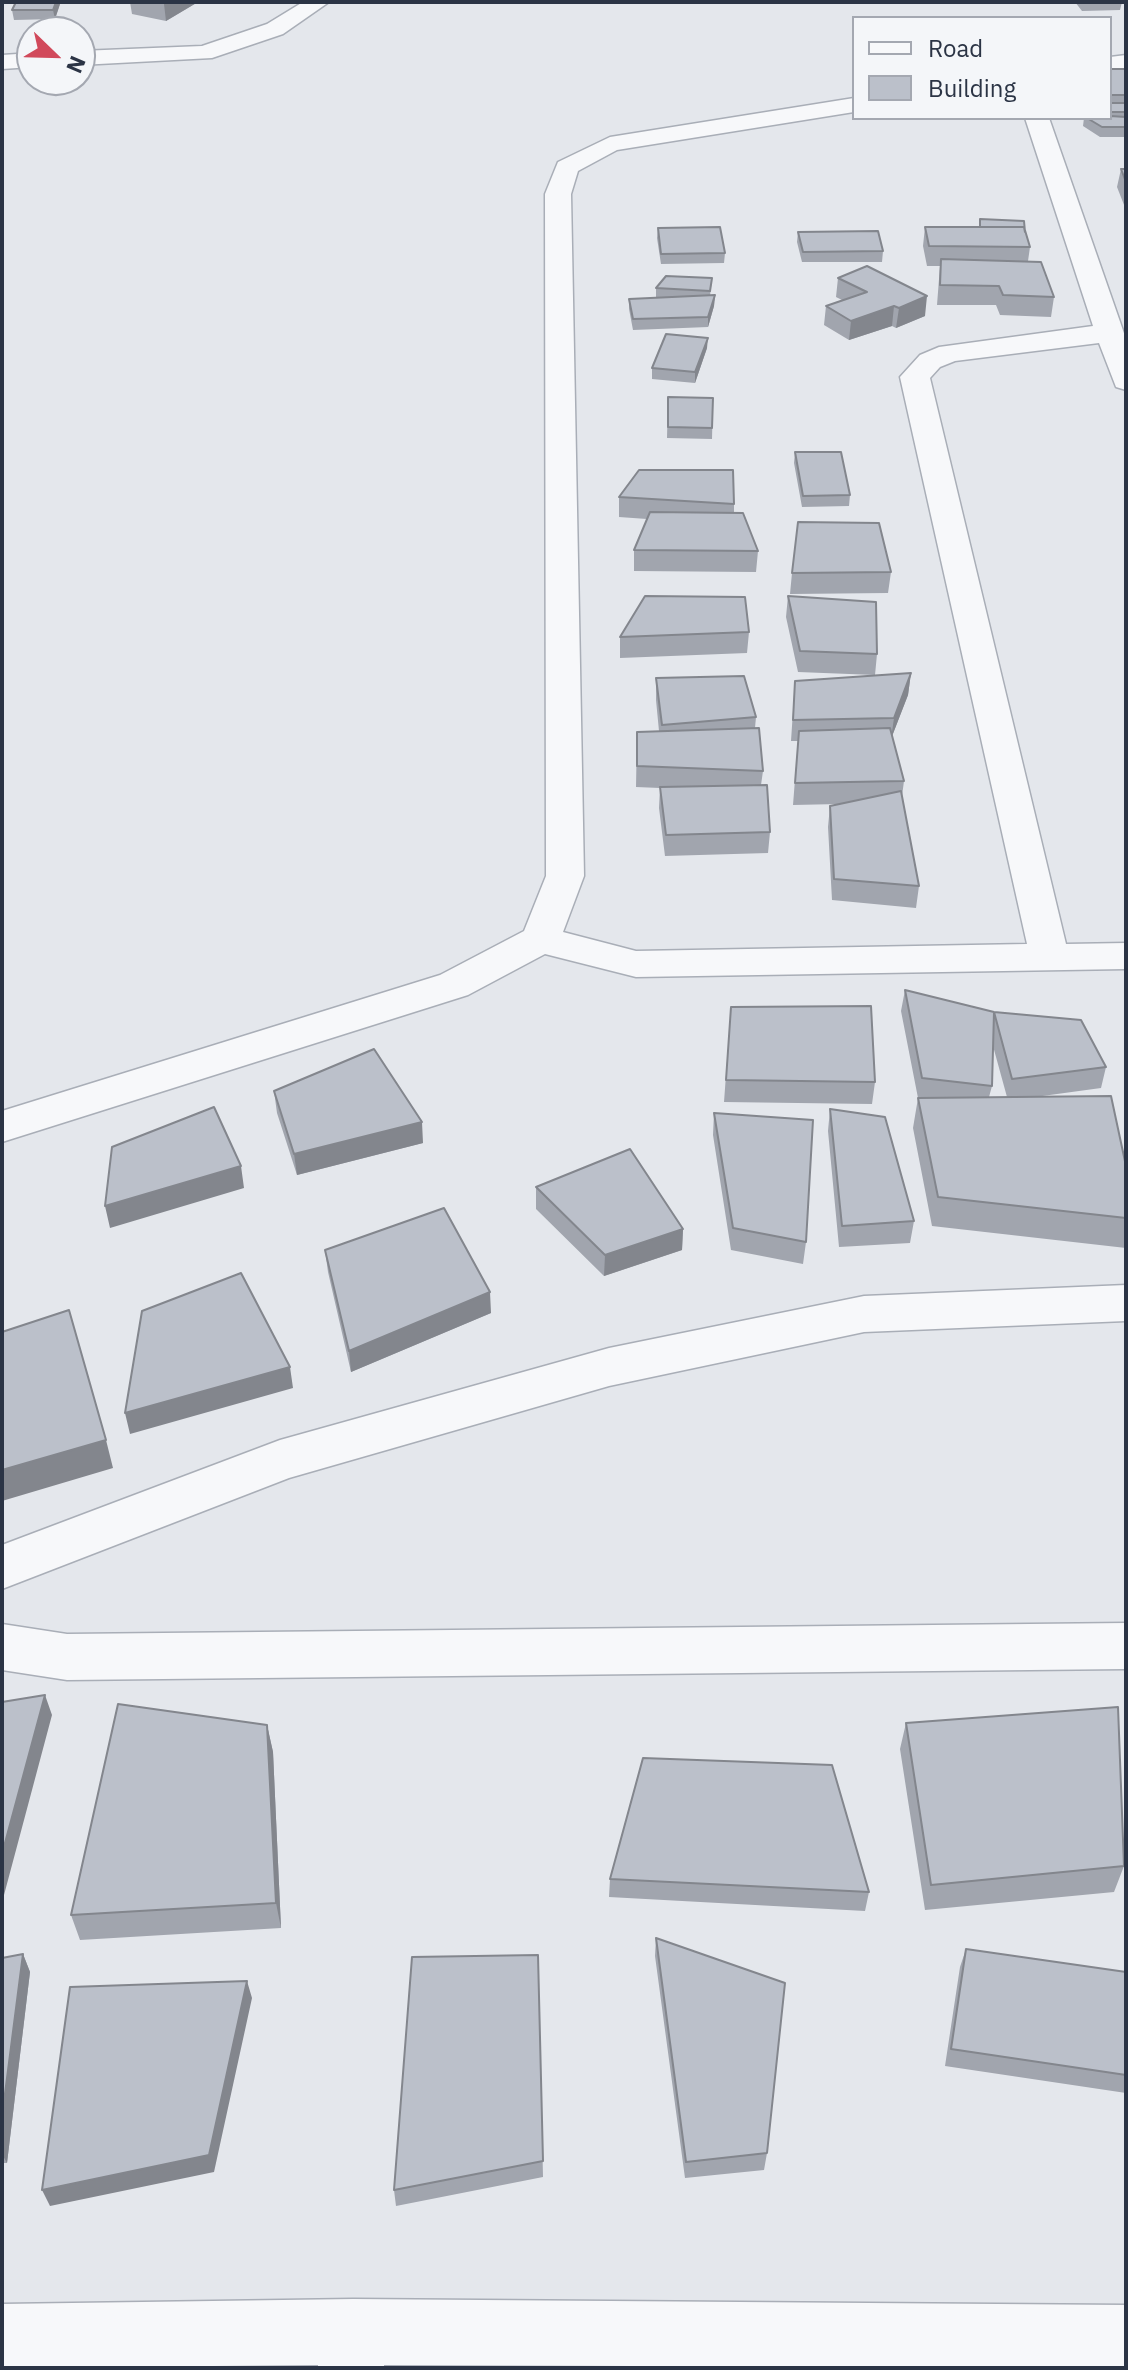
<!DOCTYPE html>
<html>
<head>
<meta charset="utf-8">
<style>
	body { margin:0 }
	#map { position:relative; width:1128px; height:2370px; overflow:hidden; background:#e4e7ec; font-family:"IBM Plex Sans",sans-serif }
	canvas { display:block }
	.frame { position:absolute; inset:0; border:4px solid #2b3445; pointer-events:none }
	.legend { position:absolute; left:852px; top:16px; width:260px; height:104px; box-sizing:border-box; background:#f4f6f9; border:2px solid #a4a8b1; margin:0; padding:10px 14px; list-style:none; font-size:24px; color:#2b3445 }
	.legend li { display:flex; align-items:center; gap:16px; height:40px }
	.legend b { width:40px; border:2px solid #a4a8b1 }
	.north { position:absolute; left:16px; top:16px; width:80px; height:80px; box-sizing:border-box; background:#f4f6f9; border:2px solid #a4a8b1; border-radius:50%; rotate:113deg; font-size:22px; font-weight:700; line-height:32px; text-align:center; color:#2b3445 }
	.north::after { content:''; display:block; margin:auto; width:28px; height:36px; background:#d1495b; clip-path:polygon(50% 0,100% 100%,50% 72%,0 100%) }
</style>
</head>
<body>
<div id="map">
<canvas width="1128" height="2370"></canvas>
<div class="frame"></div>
<ul class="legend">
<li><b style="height:10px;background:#f7f8fa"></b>Road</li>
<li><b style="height:22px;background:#bbc0ca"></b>Building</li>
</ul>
<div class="north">N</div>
</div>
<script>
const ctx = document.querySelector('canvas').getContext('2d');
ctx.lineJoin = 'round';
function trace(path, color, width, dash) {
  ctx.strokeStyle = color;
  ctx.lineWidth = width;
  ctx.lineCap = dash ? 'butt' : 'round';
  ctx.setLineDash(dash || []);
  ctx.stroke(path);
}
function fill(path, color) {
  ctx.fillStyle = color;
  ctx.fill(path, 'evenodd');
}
const street = new Path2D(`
	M 303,2 L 329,2 L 283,34 L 212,58 L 80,65 L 80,51 L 202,46 L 267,24 Z
	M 32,53 L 32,67 L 2,69 L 2,55 Z
	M 1126,55 L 1126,69 L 1110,71 L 1110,57 Z
	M 854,98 L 854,112 L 617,150 L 578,171 L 571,194 L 584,876 L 563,932 L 636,951 L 1027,944 L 900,377 L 920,355 L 939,347 L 1093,326 L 1025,118 L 1049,118 L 1126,339 L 1126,390 L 1116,387 L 1099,343 L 955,361 L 940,367 L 930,378 L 1066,944 L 1126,943 L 1126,969 L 636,977 L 545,954 L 468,995 L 2,1142 L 2,1111 L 440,975 L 524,931 L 546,876 L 545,194 L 558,162 L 610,137 Z
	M 1126,1285 L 1126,1321 L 864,1332 L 609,1386 L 289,1478 L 2,1589 L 2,1545 L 280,1440 L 609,1348 L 864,1296 Z
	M 1126,1623 L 1126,1669 L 67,1680 L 2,1670 L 2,1624 L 67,1634 Z
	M 353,2299 L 1126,2305 L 1126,2368 L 384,2365 L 384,2368 L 318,2368 L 318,2365 L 2,2368 L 2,2304 Z`);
trace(street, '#a9aeb7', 3);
fill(street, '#f7f8fa');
fill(new Path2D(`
	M 130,2 L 198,2 L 166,21 L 132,14 Z
	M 1075,2 L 1122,2 L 1120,10 L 1082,11 Z
	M 60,4 L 55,19 L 14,20 L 12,10 Z
	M 1110,69 L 1126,69 L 1126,137 L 1100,137 L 1083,126 L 1084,118 L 1110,118 Z
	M 1121,169 L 1126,182 L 1126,210 L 1117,187 Z
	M 980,219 L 1025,232 L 1030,247 L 1028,261 L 1054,297 L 1051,317 L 1000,315 L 996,305 L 937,305 L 940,266 L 927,266 L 923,246 L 925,227 L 979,227 Z
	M 658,228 L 725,253 L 724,263 L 661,264 L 657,238 Z
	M 798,232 L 883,251 L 882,262 L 802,262 L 797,242 Z
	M 712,278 L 710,296 L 715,295 L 714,306 L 708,327 L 633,330 L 629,309 L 629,299 L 656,298 L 656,288 Z
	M 838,278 L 925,316 L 896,328 L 892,326 L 849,340 L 824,325 L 826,306 L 842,300 L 836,297 Z
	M 707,348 L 695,383 L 652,379 L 652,368 Z
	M 668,397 L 713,398 L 712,439 L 667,438 Z
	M 795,452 L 850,495 L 849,506 L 802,507 L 794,463 Z
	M 619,497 L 734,504 L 734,513 L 758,551 L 756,572 L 634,571 L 634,550 L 647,519 L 619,517 Z
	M 891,572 L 888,593 L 790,594 L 792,573 Z
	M 788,596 L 877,654 L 875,675 L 798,672 L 786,617 Z
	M 749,632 L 747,653 L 620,658 L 620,637 Z
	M 911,673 L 908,695 L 892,736 L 904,781 L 902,796 L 919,886 L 916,908 L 832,900 L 828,827 L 830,806 L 839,804 L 793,805 L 798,741 L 791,741 L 795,681 Z
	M 656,678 L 756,717 L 755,728 L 763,771 L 761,785 L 770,832 L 768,853 L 665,856 L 659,808 L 660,788 L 636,787 L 637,732 L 659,731 L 656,700 Z
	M 905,990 L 994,1012 L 1106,1067 L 1101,1088 L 1035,1097 L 1126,1166 L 1126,1248 L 932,1226 L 913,1128 L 918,1098 L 901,1011 ZM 993,1046 L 1007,1097 L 989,1097 L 992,1086 Z
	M 731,1007 L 875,1082 L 872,1104 L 724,1102 Z
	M 274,1091 L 423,1143 L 297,1175 L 277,1113 Z
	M 830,1109 L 914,1221 L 910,1243 L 839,1247 L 828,1131 Z
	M 714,1113 L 806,1242 L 803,1264 L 731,1250 L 713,1135 Z
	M 536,1187 L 683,1229 L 682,1250 L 604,1276 L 536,1209 Z
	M 325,1250 L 491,1313 L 351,1372 L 328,1272 Z
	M 906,1723 L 1124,1866 L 1114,1892 L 925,1910 L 900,1749 Z
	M 267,1725 L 273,1752 L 281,1928 L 80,1940 L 71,1915 Z
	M 610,1879 L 869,1892 L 865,1911 L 609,1897 Z
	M 656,1938 L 767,2153 L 764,2170 L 685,2178 L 655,1956 Z
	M 966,1949 L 1126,1972 L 1126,2093 L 945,2066 L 960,1967 Z
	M 23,1954 L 30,1972 L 7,2163 L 2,2163 L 2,1958 Z
	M 538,1955 L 543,2177 L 396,2206 L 394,2190 Z`), '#a1a5ae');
fill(new Path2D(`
	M 56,2 L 60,2 L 60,4 L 55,19 L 53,10 Z
	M 167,2 L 198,2 L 166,21 L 164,4 Z
	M 715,295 L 714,306 L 708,327 L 708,317 Z
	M 927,296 L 925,316 L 896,328 L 899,308 Z
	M 894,306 L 892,326 L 849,340 L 851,321 Z
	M 708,338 L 707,348 L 695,383 L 695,372 Z
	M 911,673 L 908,695 L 891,739 L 894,718 Z
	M 422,1122 L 423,1143 L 297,1175 L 294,1154 Z
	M 241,1166 L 244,1188 L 110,1228 L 105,1206 Z
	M 683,1229 L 682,1250 L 604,1276 L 605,1255 Z
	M 490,1292 L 491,1313 L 351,1372 L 349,1351 Z
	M 290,1367 L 293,1388 L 130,1434 L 125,1413 Z
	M 106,1440 L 113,1468 L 2,1501 L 2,1470 Z
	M 45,1695 L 52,1715 L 4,1895 L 2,1891 L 2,1854 Z
	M 267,1725 L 273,1752 L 281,1928 L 276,1903 Z
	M 23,1954 L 30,1972 L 7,2163 L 2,2154 L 2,2117 Z
	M 247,1981 L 252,1998 L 214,2172 L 50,2206 L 42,2190 Z`), '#83868d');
const building = new Path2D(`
	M 16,2 L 56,2 L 53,10 L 12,10 Z
	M 1110,69 L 1126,69 L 1126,95 L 1110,95 Z
	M 1110,103 L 1126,103 L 1126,112 L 1110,112 Z
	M 1110,116 L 1126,117 L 1126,127 L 1102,127 L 1087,118 L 1110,118 Z
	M 1121,169 L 1126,169 L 1126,182 Z
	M 980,219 L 1024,221 L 1025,232 L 1024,227 L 980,227 Z
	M 720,227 L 725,253 L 661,254 L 658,228 Z
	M 925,227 L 1024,227 L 1030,247 L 929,246 Z
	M 878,231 L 883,251 L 803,252 L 798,232 Z
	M 941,259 L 1041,262 L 1054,297 L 1003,295 L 999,286 L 940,285 Z
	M 867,266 L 927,296 L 899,308 L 894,306 L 851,321 L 826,306 L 867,292 L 838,278 Z
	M 666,276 L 712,278 L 710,291 L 656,288 Z
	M 715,295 L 708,317 L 633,319 L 629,299 Z
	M 666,334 L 708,338 L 695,372 L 652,368 Z
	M 668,397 L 713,398 L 712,428 L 668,427 Z
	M 795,452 L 841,452 L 850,495 L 803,496 Z
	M 639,470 L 733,470 L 734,504 L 619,497 Z
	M 650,512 L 743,513 L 758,551 L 634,550 Z
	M 798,522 L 879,523 L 891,572 L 792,573 Z
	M 645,596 L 745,597 L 749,632 L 620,637 Z
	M 788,596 L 876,602 L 877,654 L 800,651 Z
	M 911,673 L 894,718 L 793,720 L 795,681 Z
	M 744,676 L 756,717 L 662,725 L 656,678 Z
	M 759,728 L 763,771 L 637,766 L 637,732 Z
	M 890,728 L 904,781 L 795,783 L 799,731 Z
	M 767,785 L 770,832 L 666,835 L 660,787 Z
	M 901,791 L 919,886 L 834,879 L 830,806 Z
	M 905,990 L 994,1012 L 1081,1020 L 1106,1067 L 1012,1079 L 994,1012 L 992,1086 L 922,1078 Z
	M 871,1006 L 875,1082 L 726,1080 L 731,1007 Z
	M 374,1049 L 422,1122 L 294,1154 L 274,1091 Z
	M 1111,1096 L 1126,1166 L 1126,1218 L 938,1197 L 918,1098 Z
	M 214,1107 L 241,1166 L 105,1206 L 112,1147 Z
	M 830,1109 L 885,1117 L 914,1221 L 842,1226 Z
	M 714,1113 L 813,1120 L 806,1242 L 733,1228 Z
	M 630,1149 L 683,1229 L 605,1255 L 536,1187 Z
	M 444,1208 L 490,1292 L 349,1351 L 325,1250 Z
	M 241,1273 L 290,1367 L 125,1413 L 142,1311 Z
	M 69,1310 L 106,1440 L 2,1470 L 2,1332 Z
	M 45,1695 L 2,1854 L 2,1702 Z
	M 118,1704 L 267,1725 L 276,1903 L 71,1915 Z
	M 1118,1707 L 1124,1866 L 931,1885 L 906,1723 Z
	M 643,1758 L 832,1765 L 869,1892 L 610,1879 Z
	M 656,1938 L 785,1983 L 767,2153 L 686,2162 Z
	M 966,1949 L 1126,1972 L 1126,2075 L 951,2049 Z
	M 23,1954 L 2,2117 L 2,1958 Z
	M 538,1955 L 543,2161 L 394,2190 L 412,1957 Z
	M 247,1981 L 209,2155 L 42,2190 L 70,1987 Z`);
fill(building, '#bbc0ca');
trace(building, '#83868d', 2);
</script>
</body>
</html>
